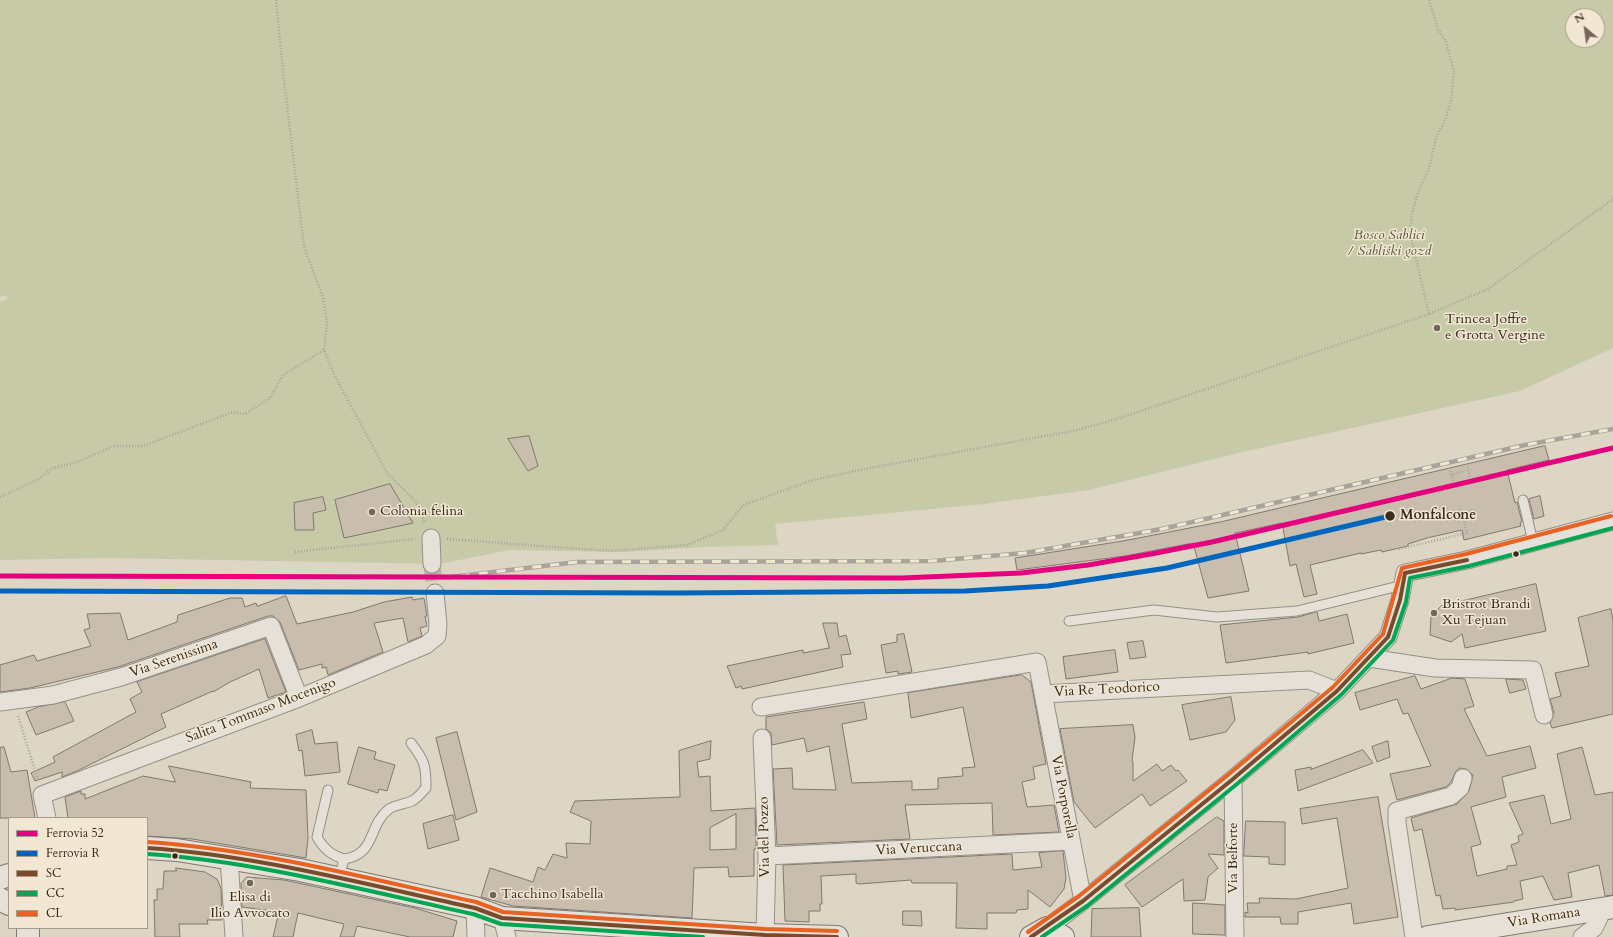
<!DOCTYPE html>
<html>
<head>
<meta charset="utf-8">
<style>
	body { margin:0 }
	#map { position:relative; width:1613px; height:937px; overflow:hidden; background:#ded6c4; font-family:Cardo,serif }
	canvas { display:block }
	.legend { position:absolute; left:8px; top:817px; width:140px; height:112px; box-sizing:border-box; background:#f1e7d2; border:1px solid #a79b8b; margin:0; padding:5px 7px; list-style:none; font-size:12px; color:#392a21 }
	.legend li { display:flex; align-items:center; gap:8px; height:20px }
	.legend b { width:20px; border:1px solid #a79b8b }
	.north { position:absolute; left:1565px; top:8px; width:40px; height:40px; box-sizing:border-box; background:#f1e7d2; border:1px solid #a79b8b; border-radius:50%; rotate:331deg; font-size:11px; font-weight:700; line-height:16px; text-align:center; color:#392a21 }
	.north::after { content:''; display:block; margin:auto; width:14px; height:18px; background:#73665a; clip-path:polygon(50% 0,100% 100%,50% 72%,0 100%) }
</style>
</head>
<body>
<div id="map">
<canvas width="1613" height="937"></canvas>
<ul class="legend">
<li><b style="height:5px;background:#e5007d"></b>Ferrovia 52</li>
<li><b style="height:5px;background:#0065bd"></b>Ferrovia R</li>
<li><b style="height:5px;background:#7a4b2a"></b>SC</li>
<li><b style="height:5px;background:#00a651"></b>CC</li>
<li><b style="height:5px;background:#e96222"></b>CL</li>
</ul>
<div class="north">N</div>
</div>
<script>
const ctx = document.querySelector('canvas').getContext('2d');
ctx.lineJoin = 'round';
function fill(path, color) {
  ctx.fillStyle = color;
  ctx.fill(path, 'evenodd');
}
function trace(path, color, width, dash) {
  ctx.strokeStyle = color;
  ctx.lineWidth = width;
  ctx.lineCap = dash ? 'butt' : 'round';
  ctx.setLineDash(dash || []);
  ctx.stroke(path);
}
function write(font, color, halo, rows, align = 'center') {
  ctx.font = font + ' Cardo,serif';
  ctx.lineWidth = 3;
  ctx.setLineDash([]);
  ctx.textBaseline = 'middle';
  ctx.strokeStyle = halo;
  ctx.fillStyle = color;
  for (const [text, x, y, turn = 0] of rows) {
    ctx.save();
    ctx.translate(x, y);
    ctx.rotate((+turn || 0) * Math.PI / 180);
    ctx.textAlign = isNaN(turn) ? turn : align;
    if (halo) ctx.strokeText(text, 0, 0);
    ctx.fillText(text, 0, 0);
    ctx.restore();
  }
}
fill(new Path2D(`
	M 0,0 L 1613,0 L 1613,348 L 1520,391 L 1238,453 L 1089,490 L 984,504 L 775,524 L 778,545 L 703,547 L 624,552 L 509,550 L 440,564 L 109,558 L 0,560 L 0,302 L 8,299 L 5,295 L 0,297 ZM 1573,16 L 1597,16 L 1597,40 L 1573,40 Z`), '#c7caa7');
const building = new Path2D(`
	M 529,436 L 538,466 L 528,471 L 508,439 Z
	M 1545,446 L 1549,460 L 1507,470 L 1515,503 L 1517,502 L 1522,522 L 1520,523 L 1521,526 L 1464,540 L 1462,530 L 1427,538 L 1408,544 L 1408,546 L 1382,552 L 1381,550 L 1361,554 L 1361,553 L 1310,565 L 1317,594 L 1304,597 L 1296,564 L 1290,566 L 1282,523 L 1235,533 L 1249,591 L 1208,598 L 1193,543 L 1125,556 L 1017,570 L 1015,558 L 1123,541 L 1220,522 Z
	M 390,484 L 413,523 L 344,538 L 335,500 Z
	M 1540,496 L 1544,516 L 1534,519 L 1529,499 Z
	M 323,497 L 326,510 L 313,513 L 314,530 L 295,530 L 294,503 Z
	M 1536,584 L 1546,631 L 1465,648 L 1462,634 L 1451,642 L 1430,635 L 1431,617 L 1441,606 Z
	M 286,596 L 297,624 L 353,612 L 384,602 L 412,597 L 413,600 L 424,598 L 427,616 L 425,616 L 427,626 L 420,628 L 422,636 L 408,642 L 403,618 L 374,623 L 383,652 L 328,675 L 326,667 L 322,668 L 322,664 L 299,670 L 280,622 L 273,616 L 268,616 L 118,667 L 30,688 L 0,692 L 0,665 L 34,655 L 37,661 L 91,646 L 84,630 L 90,628 L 87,614 L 120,613 L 128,640 L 177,622 L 178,615 L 230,598 L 242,598 L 245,607 L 256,603 L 257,606 Z
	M 1611,609 L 1613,621 L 1613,714 L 1552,728 L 1550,723 L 1554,713 L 1550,699 L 1561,696 L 1555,673 L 1589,666 L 1578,618 Z
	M 1317,612 L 1319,621 L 1347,614 L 1354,643 L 1308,654 L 1308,652 L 1226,663 L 1220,625 L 1298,617 Z
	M 823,623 L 837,623 L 839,637 L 846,635 L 851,654 L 841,655 L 843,667 L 742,689 L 741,686 L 736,688 L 727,666 L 803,650 L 803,653 L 829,648 Z
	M 904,634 L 912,672 L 898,674 L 898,671 L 886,673 L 881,645 L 897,642 L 897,635 Z
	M 265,639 L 286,692 L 268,698 L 259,669 L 230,682 L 213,692 L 213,691 L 161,714 L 166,727 L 77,771 L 62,777 L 62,772 L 35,781 L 31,773 L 55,762 L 53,757 L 136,712 L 130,699 L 142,692 L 137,682 Z
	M 1143,641 L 1146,657 L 1130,659 L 1127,643 Z
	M 1115,650 L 1118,672 L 1066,679 L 1063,657 Z
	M 1022,675 L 1031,682 L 1046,764 L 1033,767 L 1035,779 L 1022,782 L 1027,807 L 1054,805 L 1059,832 L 993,835 L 992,803 L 905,805 L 910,839 L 777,845 L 773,769 L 792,768 L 793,789 L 836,790 L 829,746 L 807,752 L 804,738 L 772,745 L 771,733 L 766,729 L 766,717 L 864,702 L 867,719 L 842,724 L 852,783 L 912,781 L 912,790 L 938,789 L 938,778 L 963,776 L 962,768 L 975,767 L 963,707 L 911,718 L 908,693 Z
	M 1415,676 L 1421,689 L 1452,678 L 1465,679 L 1474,706 L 1464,709 L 1487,756 L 1530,746 L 1536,768 L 1502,777 L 1506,797 L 1471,807 L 1481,844 L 1471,847 L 1477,876 L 1507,869 L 1507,866 L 1517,865 L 1511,845 L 1519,842 L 1518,836 L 1523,834 L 1509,803 L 1544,795 L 1551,824 L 1571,819 L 1557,754 L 1582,747 L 1595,795 L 1613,792 L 1613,895 L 1605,896 L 1599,865 L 1568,873 L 1572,897 L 1554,900 L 1543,876 L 1520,881 L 1523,899 L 1514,901 L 1514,902 L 1455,910 L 1455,908 L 1443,909 L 1440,895 L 1436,896 L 1422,829 L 1414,831 L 1411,818 L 1457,804 L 1469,791 L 1473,775 L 1466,769 L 1460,768 L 1456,771 L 1451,782 L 1446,787 L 1397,800 L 1390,774 L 1431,766 L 1408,713 L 1403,714 L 1397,699 L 1360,710 L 1355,693 Z
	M 1506,679 L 1523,680 L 1526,689 L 1510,693 Z
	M 1231,697 L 1235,720 L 1226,732 L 1190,740 L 1182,705 Z
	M 65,702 L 74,721 L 36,735 L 26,712 L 38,707 Z
	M 1133,725 L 1135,737 L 1132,761 L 1133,762 L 1133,781 L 1157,764 L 1162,771 L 1171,765 L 1176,771 L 1178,770 L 1187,781 L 1150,806 L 1142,794 L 1095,828 L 1074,802 L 1060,729 Z
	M 312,730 L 315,744 L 337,742 L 340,772 L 305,776 L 302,750 L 299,751 L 296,735 Z
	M 457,732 L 477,812 L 456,820 L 436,738 Z
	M 711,741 L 710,759 L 697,762 L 699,777 L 710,776 L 711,811 L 755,808 L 756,844 L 756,849 L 754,849 L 754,876 L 729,877 L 728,867 L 694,868 L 692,918 L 513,906 L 481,897 L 490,868 L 533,882 L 538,867 L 545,870 L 553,854 L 567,858 L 566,843 L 590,844 L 591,821 L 570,812 L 575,801 L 680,797 L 679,751 ZM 736,814 L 736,849 L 710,850 L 710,828 Z
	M 1388,741 L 1390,757 L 1377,762 L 1372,747 Z
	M 4,747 L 11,772 L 27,770 L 35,818 L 0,818 L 0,748 Z
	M 359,747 L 376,752 L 374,759 L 395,765 L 387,791 L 379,789 L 378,793 L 348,784 Z
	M 1363,750 L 1373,763 L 1298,791 L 1295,770 L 1311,767 L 1311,769 Z
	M 169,766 L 251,782 L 250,788 L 306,790 L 308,838 L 306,858 L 192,839 L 147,836 L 147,818 L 68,818 L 65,797 L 81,791 L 81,794 L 85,794 L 85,799 L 143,776 L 175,782 Z
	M 1378,797 L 1398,917 L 1354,924 L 1351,903 L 1298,912 L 1298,924 L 1281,924 L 1280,917 L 1245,917 L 1245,912 L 1248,913 L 1247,903 L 1260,903 L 1259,898 L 1296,899 L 1348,888 L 1337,818 L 1302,824 L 1300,809 Z
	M 453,815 L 459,840 L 428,849 L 423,824 Z
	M 1217,817 L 1224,821 L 1224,855 L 1208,854 L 1218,868 L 1208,877 L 1205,900 L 1184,901 L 1183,879 L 1142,907 L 1125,885 Z
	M 1246,821 L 1285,822 L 1285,865 L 1269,864 L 1269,857 L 1244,856 Z
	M 1063,851 L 1066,878 L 1064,889 L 1050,907 L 1028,890 L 1028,909 L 1017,910 L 1016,913 L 987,913 L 987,929 L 956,928 L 957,883 L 912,883 L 911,880 L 859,884 L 856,883 L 856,874 L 821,876 L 822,904 L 820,904 L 820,911 L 809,911 L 809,922 L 785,921 L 783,865 L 1012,854 L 1013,870 L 1042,867 L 1039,853 Z
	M 176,868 L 205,872 L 217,879 L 221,888 L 222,920 L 207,920 L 208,924 L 179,924 L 180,937 L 155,937 L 154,900 L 157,900 L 157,889 L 163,889 L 164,871 L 176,871 Z
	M 247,877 L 284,880 L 391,903 L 415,908 L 457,921 L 453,937 L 410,937 L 357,926 L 354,937 L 340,937 L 344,924 L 298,913 L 293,937 L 273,937 L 279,912 L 242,907 L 241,884 Z
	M 1193,903 L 1225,905 L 1225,935 L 1193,934 Z
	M 1139,908 L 1141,937 L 1091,937 L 1092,909 Z
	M 903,911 L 921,911 L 922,926 L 903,925 Z`);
fill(building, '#c9bdae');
trace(building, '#7f786f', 1);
trace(new Path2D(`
	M 432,564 L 435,593`), '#bdb4a3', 17, [17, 8]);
const lane = new Path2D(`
	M 1523,500 L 1533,542
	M 1069,621 L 1154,610 L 1217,617 L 1297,611 L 1403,585
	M 328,790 L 317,837 C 324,849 331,855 344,859
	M 339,879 L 344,859 C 377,854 367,826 389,809 C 395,805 405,804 412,801 C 418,798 422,792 426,788 C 426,766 425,761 411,743`);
const street = new Path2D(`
	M 431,538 L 432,564
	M 1369,658 L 1435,668 L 1533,670 L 1544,715
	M 1043,694 L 1309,680 L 1337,691
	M 0,702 L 53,695 L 121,677 L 271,626 L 299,698
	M 761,707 L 1037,662 L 1083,901
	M 762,738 L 767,856 L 765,935
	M 1233,779 L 1235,937
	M 47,818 L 42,795 L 299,698 L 426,645 L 437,636 L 438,624 L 435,593
	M 767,856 L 1071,841
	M 229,857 L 234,937
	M 475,908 L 476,937
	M 502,918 L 507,937
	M 1047,928 L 1083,901 L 1233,779 L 1337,691 L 1388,637 L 1400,600 L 1405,573 L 1467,560 L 1613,521
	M 1414,937 L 1397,823 L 1397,811 L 1451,796 L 1460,788 L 1463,778
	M 1582,937 L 1594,928 L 1603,909`);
const secondary = new Path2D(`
	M 147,848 L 177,850 L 300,870 L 475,908 L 502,918 L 765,935 L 837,937
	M 0,878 L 9,875
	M 0,899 L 9,904
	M 28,928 L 28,937
	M 1031,937 L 1047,928 L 1063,937
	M 1428,937 L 1613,907`);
trace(lane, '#969085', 11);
trace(street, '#969085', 19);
trace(secondary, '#7f786f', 24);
trace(new Path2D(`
	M 276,0 L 283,71 L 304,247 L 323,297 L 327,322 L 324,350 L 334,374 L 387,473 L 417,503 L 425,523
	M 1429,314 L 1410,234 L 1412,213 L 1419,190 L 1429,168 L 1436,138 L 1445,120 L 1451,101 L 1454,72 L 1446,42 L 1438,29 L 1429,0
	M 1467,464 L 1470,478
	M 1450,468 L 1453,482
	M 1451,475 L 1465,471
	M 0,497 L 39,479 L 53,468 L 75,463 L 114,446 L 143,446 L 233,412 L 245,414 L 270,398 L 283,375 L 324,350
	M 1462,513 L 1475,510 L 1476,516 L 1464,519
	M 447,539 L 609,551 L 687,545 L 723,530 L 743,505 L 810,481 L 859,470 L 1078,430 L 1120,418 L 1429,314 L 1488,289 L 1613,199
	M 1399,549 L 1467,533 L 1461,508
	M 295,552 L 414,539
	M 18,716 L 38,780`), '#a8a39b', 2.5, [1, 2]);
trace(lane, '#e6e1d8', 9);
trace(street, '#e6e1d8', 17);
trace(secondary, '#e6e1d8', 22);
const rail = new Path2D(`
	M 443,578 L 577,562 L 932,561 L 1025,553 L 1162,529 L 1525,445 L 1613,429`);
trace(rail, '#a8a39b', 4.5);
trace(rail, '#f1e7d2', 3, [9]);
trace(new Path2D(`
	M 1405,573 L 1467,560
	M 147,848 C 256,855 368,885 475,908 L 502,918 L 765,935 L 837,937
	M 1031,937 L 1083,901 L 1233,779 L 1337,691 L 1388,637 L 1400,600 L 1405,573`), '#7a4b2a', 4);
trace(new Path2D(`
	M 147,854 C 255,861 367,891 473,914 L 501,924 L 703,937
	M 1042,937 L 1087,906 L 1237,784 L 1341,695 L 1393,640 L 1406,602 L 1410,578 L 1469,566 L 1613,528`), '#00a651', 4);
trace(new Path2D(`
	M 147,842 C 257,849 369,879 476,902 L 503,912 L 765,929 L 837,931
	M 1028,932 L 1079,896 L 1229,774 L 1333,687 L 1383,634 L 1402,568 L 1466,554 L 1611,516`), '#e96222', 4);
trace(new Path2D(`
	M 0,576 L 902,578 L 1021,573 L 1088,565 L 1151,554 L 1212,542 L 1613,448`), '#e5007d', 5);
trace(new Path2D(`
	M 0,591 L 675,593 L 965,591 L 1048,586 L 1167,568 L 1390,516`), '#0065bd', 5);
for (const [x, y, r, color] of [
	[1437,328,4,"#73665a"],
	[372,512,4,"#73665a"],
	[1390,516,5.5,"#392a21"],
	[1516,554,3.5,"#392a21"],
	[1434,613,4,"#73665a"],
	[175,856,3.5,"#392a21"],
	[250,883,4,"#73665a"],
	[493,895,4,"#73665a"]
]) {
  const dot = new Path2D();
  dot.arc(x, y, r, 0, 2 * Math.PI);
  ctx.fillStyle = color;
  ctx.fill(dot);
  trace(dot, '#f1e7d2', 1.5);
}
write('italic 14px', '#58503d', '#f1e7d2', [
	["Bosco Sablici",1389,236],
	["/ Sabliški gozd",1389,252]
]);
write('14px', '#392a21', '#f1e7d2', [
	["Trincea Joffre",1445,320],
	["e Grotta Vergine",1445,336],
	["Colonia felina",380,512],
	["Bristrot Brandi",1442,605],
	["Xu Tejuan",1442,621],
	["Tacchino Isabella",501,895],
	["Elisa di",250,898,"center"],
	["Ilio Avvocato",250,914,"center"]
], 'left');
write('bold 14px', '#392a21', '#f1e7d2', [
	["Monfalcone",1400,516]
], 'left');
write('14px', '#392a21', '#f1e7d2', [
	["Via Serenissima",174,659,-19],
	["Via Re Teodorico",1107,690,-3],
	["Salita Tommaso Mocenigo",261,711,-21],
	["Via Porporella",1063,797,79],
	["Via del Pozzo",765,837,-91],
	["Via Veruccana",919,849,-3],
	["Via Belforte",1234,858,-90],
	["Via Romana",1544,918,-9]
]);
</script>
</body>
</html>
